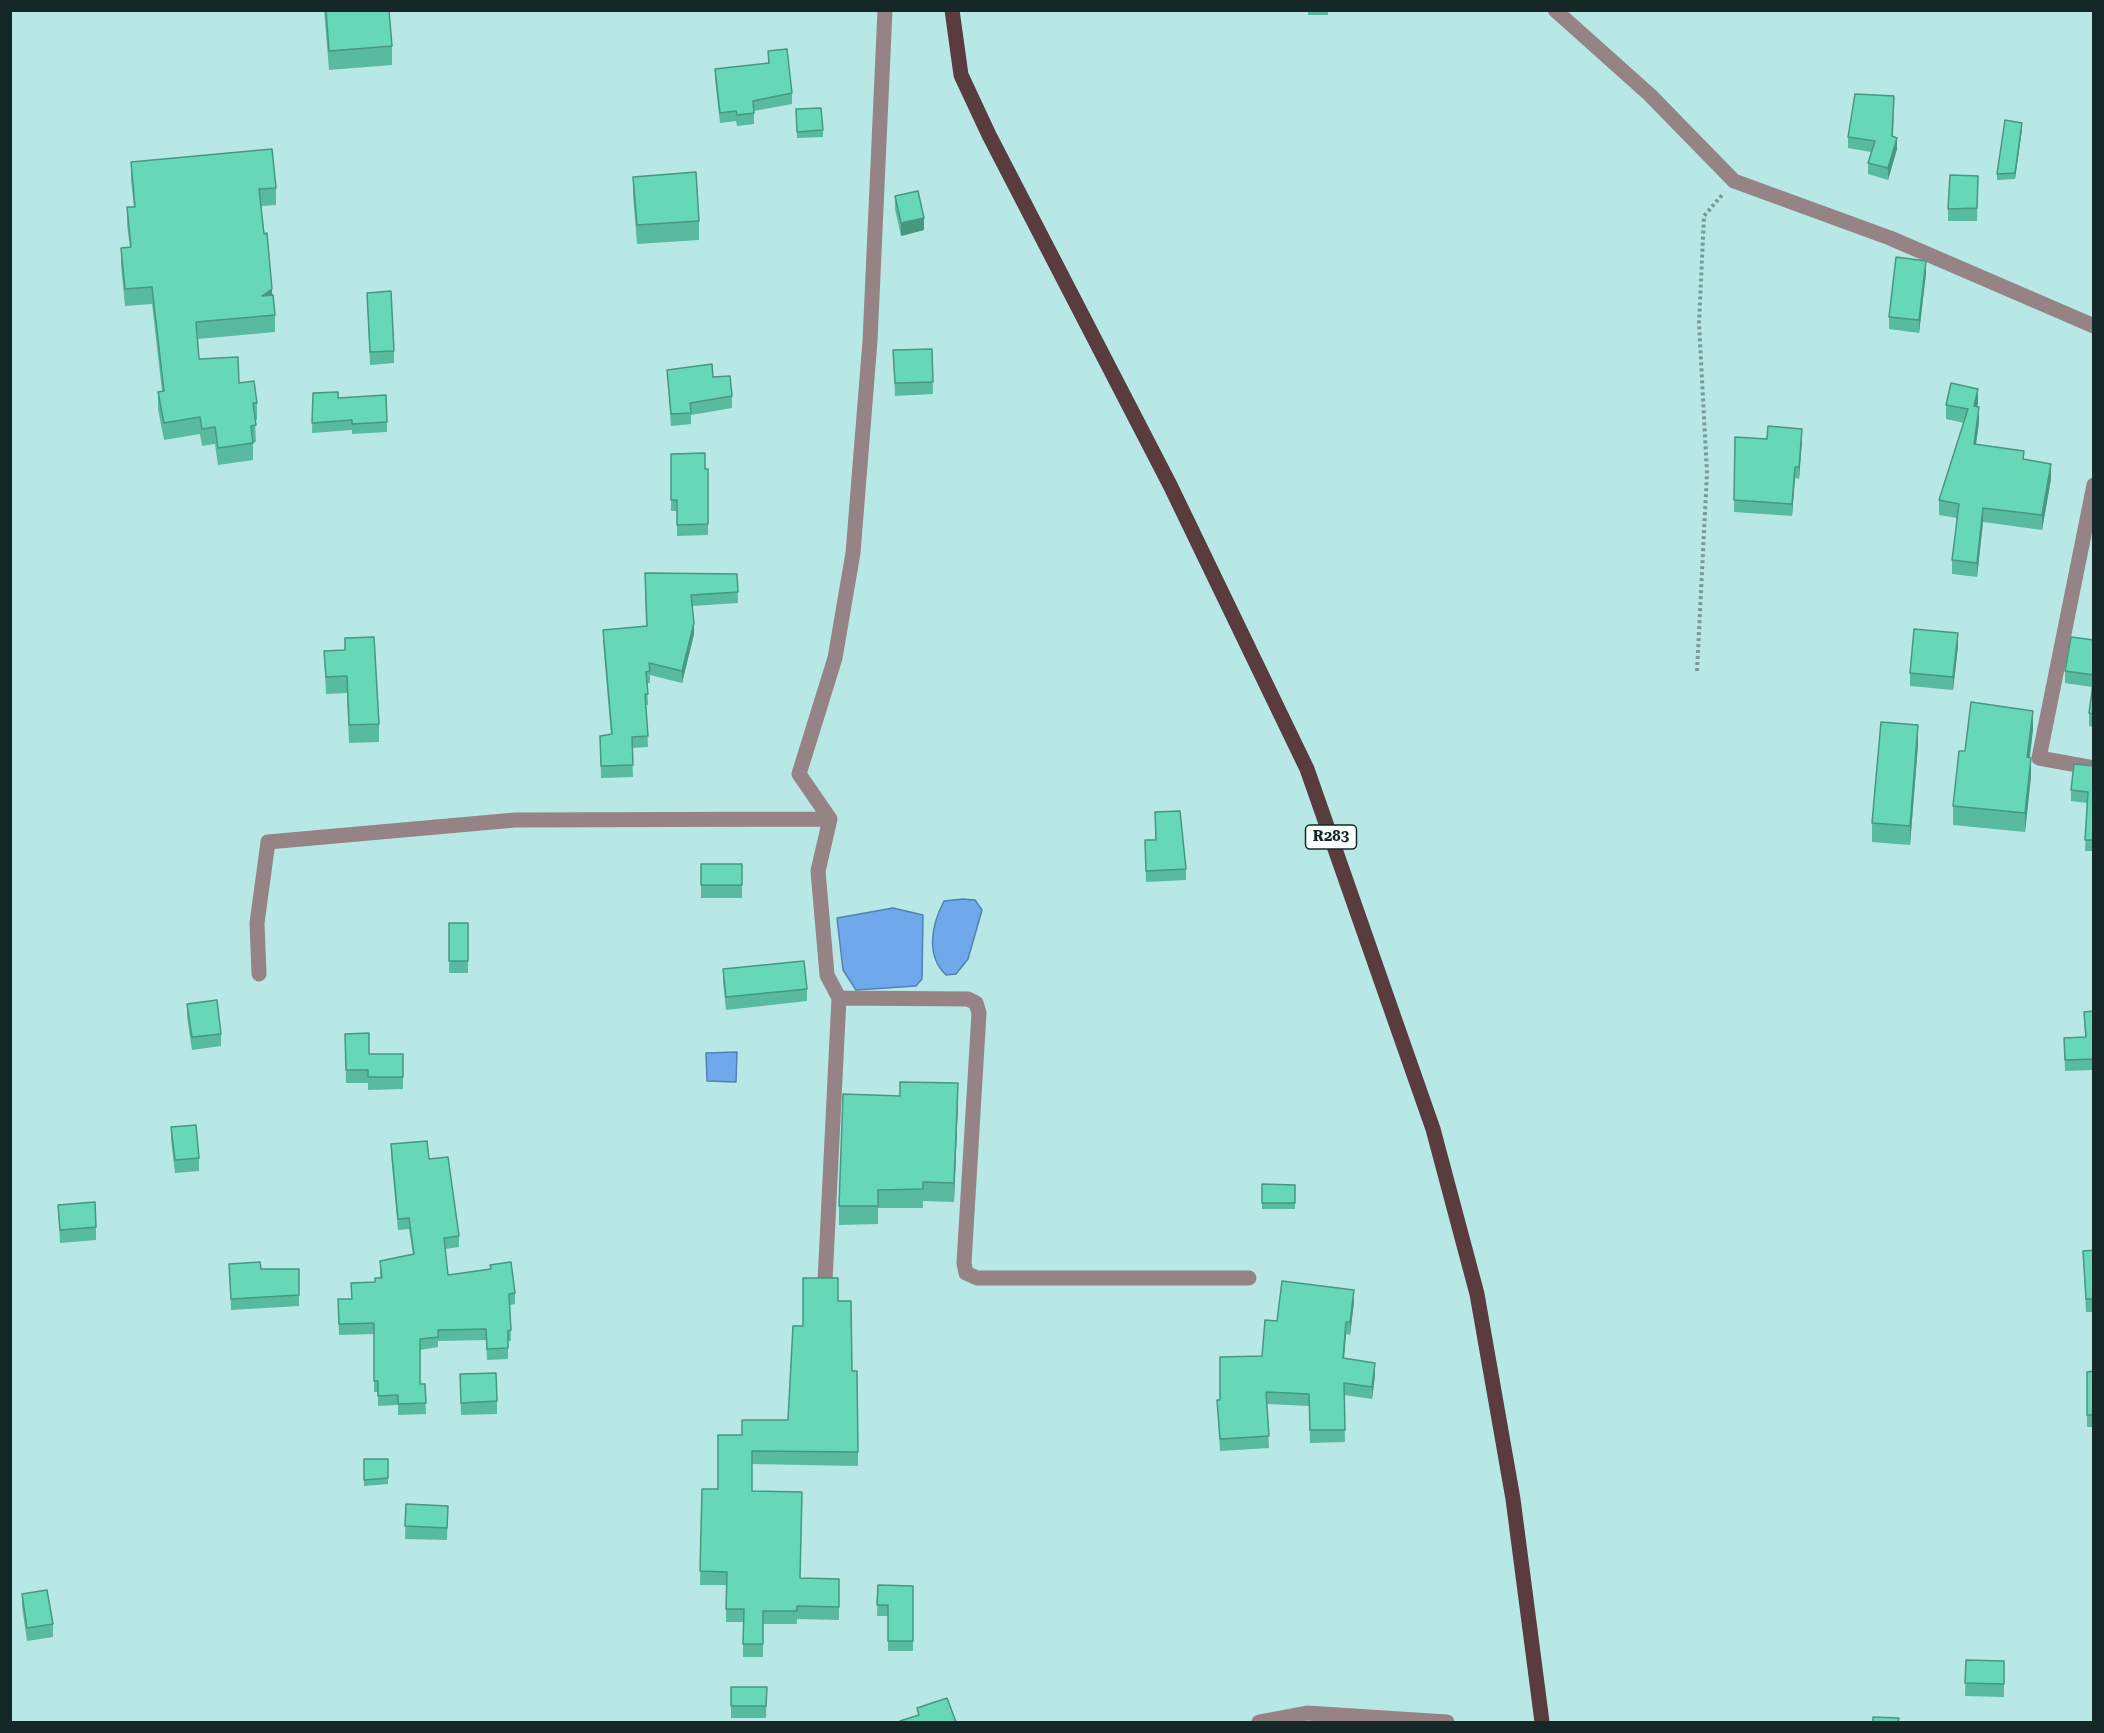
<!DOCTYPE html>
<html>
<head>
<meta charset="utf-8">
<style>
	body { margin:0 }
	#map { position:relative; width:2104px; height:1733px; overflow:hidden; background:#b7e8e5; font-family:"Roboto Serif",serif }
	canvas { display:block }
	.frame { position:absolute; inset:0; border:12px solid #152827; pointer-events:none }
</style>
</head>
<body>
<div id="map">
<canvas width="2104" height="1733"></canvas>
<div class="frame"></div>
</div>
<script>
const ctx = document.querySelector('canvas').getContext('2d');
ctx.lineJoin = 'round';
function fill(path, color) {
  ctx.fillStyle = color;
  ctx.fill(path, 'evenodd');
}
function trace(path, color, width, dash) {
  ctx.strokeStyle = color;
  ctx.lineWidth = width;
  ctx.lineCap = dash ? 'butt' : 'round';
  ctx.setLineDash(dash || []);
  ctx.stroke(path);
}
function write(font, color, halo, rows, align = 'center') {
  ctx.font = font + ' "Roboto Serif",serif';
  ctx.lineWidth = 4.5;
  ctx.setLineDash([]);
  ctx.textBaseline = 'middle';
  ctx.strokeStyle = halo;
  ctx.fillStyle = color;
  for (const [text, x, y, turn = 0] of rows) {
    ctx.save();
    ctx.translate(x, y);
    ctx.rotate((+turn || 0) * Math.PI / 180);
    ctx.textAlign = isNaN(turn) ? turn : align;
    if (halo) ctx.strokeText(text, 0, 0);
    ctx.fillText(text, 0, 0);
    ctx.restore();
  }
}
const water = new Path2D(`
	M 963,899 L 975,900 L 982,910 L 968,959 L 956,974 L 946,975 C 925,955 932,924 944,901 Z
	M 893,908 L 923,915 L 922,979 L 916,986 L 856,990 L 843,970 L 837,918 Z
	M 737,1052 L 736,1082 L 707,1081 L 706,1053 Z`);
fill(water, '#6fa9eb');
trace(water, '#5482b0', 1.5);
trace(new Path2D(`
	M 1697,671 L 1707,473 L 1699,323 L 1704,216 L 1722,195`), '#769b99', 4, [3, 3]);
trace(new Path2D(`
	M 1555,10 L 1650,95 L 1734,181 L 1890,238 L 2094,326
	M 2094,485 L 2039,758 L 2094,768
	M 259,974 L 257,923 L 268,842 L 515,820 L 830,819
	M 839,998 L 968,999 L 976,1003 L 979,1013 L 964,1263 L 966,1273 L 977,1278 L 1249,1278
	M 825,1281 L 839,998 L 827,975 L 818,871 L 830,819 L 799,774 L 835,658 L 853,553 L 870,341 L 885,10
	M 1259,1722 L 1307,1713 L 1447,1722`), '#968385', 15);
trace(new Path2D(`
	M 952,10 L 961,75 L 989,135 L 1170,485 L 1307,769 L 1433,1129 L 1477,1294 L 1513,1499 L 1542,1722`), '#5a3c3f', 15);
fill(new Path2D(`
	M 324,10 L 389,10 L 392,46 L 392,65 L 329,70 Z
	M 1308,10 L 1328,10 L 1328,15 L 1308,15 Z
	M 768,51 L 792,93 L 792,104 L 754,111 L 754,124 L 737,126 L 736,121 L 720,123 L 715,79 L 715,69 L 768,63 Z
	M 1894,107 L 1893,137 L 1897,149 L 1888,180 L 1868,174 L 1868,163 L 1871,152 L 1848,148 L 1848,137 Z
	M 796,109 L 823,130 L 823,137 L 797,138 Z
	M 2022,129 L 2015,179 L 1997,180 L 1997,174 Z
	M 131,162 L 276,188 L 276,205 L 261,206 L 275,315 L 275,332 L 198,339 L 199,359 L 239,383 L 257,403 L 257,420 L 255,420 L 256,442 L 253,443 L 253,460 L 218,465 L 215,444 L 202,446 L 200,434 L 164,440 L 158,409 L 158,392 L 162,391 L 152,304 L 125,306 L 121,265 L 121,248 L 130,247 L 127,225 L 127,207 L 134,207 L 131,180 Z
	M 1978,176 L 1977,221 L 1948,221 L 1948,209 Z
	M 633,177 L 699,221 L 699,240 L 637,244 L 633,195 Z
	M 895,196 L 924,230 L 901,236 L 895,209 Z
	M 1926,273 L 1919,333 L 1889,329 L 1889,317 Z
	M 367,293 L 394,351 L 394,363 L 370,365 Z
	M 932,349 L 933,394 L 895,396 L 893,350 Z
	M 667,370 L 713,377 L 732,396 L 732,408 L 691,415 L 691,424 L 671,426 Z
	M 313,393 L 387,422 L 387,432 L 352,434 L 352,430 L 312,433 Z
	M 1978,403 L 1977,407 L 1979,422 L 1976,444 L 2024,460 L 2051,479 L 2042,530 L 1983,522 L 1977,577 L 1952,574 L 1952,560 L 1957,518 L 1939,515 L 1939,500 L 1964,423 L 1946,419 L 1946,405 Z
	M 1735,437 L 1802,441 L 1799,479 L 1795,478 L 1792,516 L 1734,512 Z
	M 671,454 L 705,469 L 708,469 L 708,535 L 677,536 L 677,511 L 671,511 Z
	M 737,574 L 738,603 L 692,606 L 694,634 L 682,683 L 650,675 L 650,683 L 647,683 L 648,705 L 646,705 L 648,747 L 632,748 L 633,777 L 601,778 L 600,736 L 611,735 L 603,641 L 603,630 L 646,626 L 645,584 Z
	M 345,638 L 379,724 L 379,742 L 349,743 L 347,693 L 326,694 L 324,651 L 345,650 Z
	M 2094,640 L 2094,727 L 2089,726 L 2089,713 L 2092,687 L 2065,683 L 2065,671 Z
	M 1958,646 L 1953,690 L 1910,686 L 1910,673 Z
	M 2033,729 L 2030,758 L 2031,776 L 2025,832 L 1953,825 L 1953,806 L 1965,751 Z
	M 1918,744 L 1910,845 L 1872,842 L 1872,823 Z
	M 2094,766 L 2094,851 L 2085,851 L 2087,803 L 2071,801 L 2071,790 Z
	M 1145,840 L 1186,869 L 1186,880 L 1146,882 Z
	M 701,864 L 742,864 L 742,898 L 701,898 Z
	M 449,923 L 468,923 L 468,973 L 449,973 Z
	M 723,969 L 807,989 L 807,1001 L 726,1010 L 723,982 Z
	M 187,1004 L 221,1034 L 221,1046 L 192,1050 L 187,1017 Z
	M 2094,1011 L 2094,1070 L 2065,1071 L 2064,1038 L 2085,1037 L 2084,1012 Z
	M 345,1034 L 369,1054 L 403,1054 L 403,1089 L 368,1090 L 368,1083 L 346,1083 Z
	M 958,1102 L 954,1202 L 923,1201 L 923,1208 L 878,1208 L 878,1224 L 839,1225 L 839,1206 Z
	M 171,1127 L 199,1158 L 199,1171 L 175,1173 L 171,1140 Z
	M 391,1144 L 429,1159 L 459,1236 L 459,1247 L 445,1249 L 448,1275 L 490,1269 L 490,1265 L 515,1293 L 515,1304 L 510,1305 L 511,1341 L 508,1341 L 508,1359 L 487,1360 L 486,1340 L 438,1341 L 438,1347 L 420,1350 L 420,1384 L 425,1384 L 426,1414 L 398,1415 L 398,1405 L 378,1406 L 378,1392 L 374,1392 L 374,1334 L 339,1335 L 338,1299 L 351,1299 L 380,1278 L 380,1261 L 413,1254 L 409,1229 L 398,1230 L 391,1155 Z
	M 1262,1184 L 1295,1185 L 1295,1209 L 1262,1209 Z
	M 58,1205 L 96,1227 L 96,1240 L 60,1243 Z
	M 2094,1250 L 2094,1312 L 2086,1312 L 2083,1251 Z
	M 229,1264 L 261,1269 L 299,1269 L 299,1306 L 231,1310 Z
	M 838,1301 L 852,1371 L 858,1452 L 858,1466 L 752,1464 L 752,1491 L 800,1578 L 839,1579 L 839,1620 L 797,1619 L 797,1624 L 763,1624 L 763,1657 L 743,1657 L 743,1622 L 726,1622 L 726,1585 L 700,1585 L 702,1489 L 718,1489 L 742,1435 L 788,1420 L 803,1326 Z
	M 1354,1302 L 1350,1335 L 1346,1334 L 1344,1358 L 1375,1375 L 1372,1399 L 1344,1395 L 1345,1442 L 1310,1443 L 1309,1406 L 1267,1404 L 1269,1448 L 1220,1451 L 1217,1400 L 1220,1400 L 1262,1356 L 1277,1321 Z
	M 2094,1371 L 2094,1427 L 2087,1427 L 2087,1372 Z
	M 460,1374 L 497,1401 L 497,1414 L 461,1415 Z
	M 364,1459 L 388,1459 L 388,1484 L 364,1486 Z
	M 406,1504 L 448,1506 L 447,1540 L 405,1539 Z
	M 878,1585 L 913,1586 L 913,1651 L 888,1651 L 888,1616 L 877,1616 Z
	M 22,1594 L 53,1624 L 53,1637 L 27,1641 L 22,1607 Z
	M 1966,1660 L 2004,1661 L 2004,1697 L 1965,1696 Z
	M 731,1687 L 767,1687 L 766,1718 L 731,1718 Z`), '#58ba9e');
fill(new Path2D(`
	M 2022,123 L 2022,129 L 2015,179 L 2015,173 Z
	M 1897,138 L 1897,149 L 1888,180 L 1888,168 Z
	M 924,218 L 924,230 L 901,236 L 901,223 Z
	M 1926,261 L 1926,273 L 1919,333 L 1919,320 Z
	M 272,289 L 272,306 L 262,296 Z
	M 1978,389 L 1978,403 L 1974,420 L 1974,406 Z
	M 1979,407 L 1979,422 L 1974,458 L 1974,444 Z
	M 1802,429 L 1802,441 L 1799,479 L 1799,467 Z
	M 2051,464 L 2051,479 L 2042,530 L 2042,515 Z
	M 1795,467 L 1795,478 L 1792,516 L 1792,504 Z
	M 1983,508 L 1983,522 L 1977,577 L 1977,563 Z
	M 694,623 L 694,634 L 682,683 L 682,671 Z
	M 1958,633 L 1958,646 L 1953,690 L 1953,677 Z
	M 2033,711 L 2033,729 L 2027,776 L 2027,757 Z
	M 1918,725 L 1918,744 L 1910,845 L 1910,826 Z
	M 2031,758 L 2031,776 L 2025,832 L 2025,813 Z
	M 958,1083 L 958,1102 L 954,1202 L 954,1183 Z
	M 1354,1290 L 1354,1302 L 1350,1335 L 1350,1322 Z
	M 1346,1322 L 1346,1334 L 1343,1370 L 1343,1358 Z
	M 1375,1363 L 1375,1375 L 1372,1399 L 1372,1387 Z`), '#479781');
const building = new Path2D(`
	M 326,10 L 389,10 L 392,46 L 329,51 Z
	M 787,49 L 792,93 L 753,101 L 754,113 L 737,115 L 736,111 L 720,113 L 715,69 L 769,63 L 768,51 Z
	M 1855,94 L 1894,96 L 1892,136 L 1897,138 L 1888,168 L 1868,163 L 1875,141 L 1848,137 Z
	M 821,108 L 823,130 L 797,132 L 796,109 Z
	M 2005,120 L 2022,123 L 2015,173 L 1997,174 Z
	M 272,149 L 276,188 L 259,189 L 264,234 L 267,233 L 272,289 L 262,296 L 273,295 L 275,315 L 196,322 L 199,359 L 238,357 L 239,383 L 254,381 L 257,403 L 253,403 L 256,425 L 251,426 L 253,443 L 218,448 L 215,427 L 202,429 L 200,417 L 164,423 L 158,392 L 164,391 L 152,287 L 125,289 L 121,248 L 131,247 L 127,207 L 135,207 L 131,162 Z
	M 696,172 L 699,221 L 637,225 L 633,177 Z
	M 1950,175 L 1978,176 L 1977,208 L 1948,209 Z
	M 918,191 L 924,218 L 901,223 L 895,196 Z
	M 1896,257 L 1926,261 L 1919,320 L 1889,317 Z
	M 391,291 L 394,351 L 370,352 L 367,293 Z
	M 932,349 L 933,382 L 895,383 L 893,350 Z
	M 712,364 L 713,377 L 730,376 L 732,396 L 690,403 L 691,413 L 671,414 L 667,370 Z
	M 1951,383 L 1978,389 L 1974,406 L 1979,407 L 1974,444 L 2024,451 L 2023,459 L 2051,464 L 2042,515 L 1983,508 L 1977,563 L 1952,560 L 1959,504 L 1939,500 L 1968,409 L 1946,405 Z
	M 338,392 L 338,398 L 386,395 L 387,422 L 352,424 L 352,420 L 312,423 L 313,393 Z
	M 1768,426 L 1802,429 L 1799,467 L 1795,467 L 1792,504 L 1734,500 L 1735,437 L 1767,439 Z
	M 705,453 L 705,469 L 708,469 L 708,524 L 677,525 L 677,500 L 671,500 L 671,454 Z
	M 645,573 L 737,574 L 738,592 L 691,595 L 694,623 L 682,671 L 649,663 L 650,671 L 646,672 L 648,694 L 645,694 L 648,736 L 632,737 L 633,765 L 601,766 L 600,736 L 612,734 L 603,630 L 647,626 Z
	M 1914,629 L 1958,633 L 1953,677 L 1910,673 Z
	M 374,637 L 379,724 L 349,725 L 347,676 L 326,677 L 324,651 L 345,650 L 345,638 Z
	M 2071,637 L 2094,640 L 2094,675 L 2065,671 Z
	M 2094,677 L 2094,714 L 2089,713 Z
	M 1971,702 L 2033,711 L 2027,757 L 2031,758 L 2025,813 L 1953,806 L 1959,751 L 1965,751 Z
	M 1881,722 L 1918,725 L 1910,826 L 1872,823 Z
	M 2074,764 L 2094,766 L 2094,840 L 2085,840 L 2088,792 L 2071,790 Z
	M 1180,811 L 1186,869 L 1146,871 L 1145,840 L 1156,840 L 1155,812 Z
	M 701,864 L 742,864 L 742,885 L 701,885 Z
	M 449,923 L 468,923 L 468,961 L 449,961 Z
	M 804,961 L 807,989 L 726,997 L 723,969 Z
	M 217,1000 L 221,1034 L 192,1037 L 187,1004 Z
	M 2094,1011 L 2094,1059 L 2065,1060 L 2064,1038 L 2086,1037 L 2084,1012 Z
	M 369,1033 L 369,1054 L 403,1054 L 403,1077 L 368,1077 L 368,1070 L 346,1070 L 345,1034 Z
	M 900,1082 L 958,1083 L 954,1183 L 923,1182 L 923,1189 L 878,1190 L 878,1206 L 839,1206 L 843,1094 L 900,1096 Z
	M 196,1125 L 199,1158 L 175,1160 L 171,1127 Z
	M 427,1141 L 429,1159 L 448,1157 L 459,1236 L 444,1238 L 448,1275 L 491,1269 L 490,1265 L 511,1262 L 515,1293 L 509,1294 L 511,1330 L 508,1331 L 508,1348 L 487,1349 L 486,1329 L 438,1330 L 438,1337 L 420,1339 L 420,1384 L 425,1384 L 426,1403 L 398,1404 L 398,1395 L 378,1396 L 378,1381 L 374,1381 L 374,1323 L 339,1324 L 338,1299 L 352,1299 L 351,1283 L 375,1282 L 375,1278 L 382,1278 L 380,1261 L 414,1254 L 409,1218 L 398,1219 L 391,1144 Z
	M 1262,1184 L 1295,1185 L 1295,1203 L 1262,1203 Z
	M 95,1202 L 96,1227 L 60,1230 L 58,1205 Z
	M 2094,1250 L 2094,1299 L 2086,1299 L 2083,1251 Z
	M 260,1262 L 261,1269 L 299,1269 L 299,1295 L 231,1299 L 229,1264 Z
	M 803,1278 L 838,1278 L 838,1301 L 851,1301 L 852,1371 L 857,1371 L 858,1452 L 752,1451 L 752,1491 L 802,1492 L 800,1578 L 839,1579 L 839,1607 L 797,1606 L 797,1611 L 763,1611 L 763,1644 L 743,1644 L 744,1609 L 726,1609 L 727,1572 L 700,1571 L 702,1489 L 718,1489 L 718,1435 L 742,1435 L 742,1420 L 788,1420 L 793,1326 L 803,1326 Z
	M 1282,1281 L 1354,1290 L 1350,1322 L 1346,1322 L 1343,1358 L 1375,1363 L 1372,1387 L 1344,1383 L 1345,1430 L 1310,1430 L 1309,1394 L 1266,1392 L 1269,1436 L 1220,1439 L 1217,1400 L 1220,1400 L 1220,1357 L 1262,1356 L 1265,1320 L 1277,1321 Z
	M 2094,1371 L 2094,1415 L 2087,1415 L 2087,1372 Z
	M 496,1373 L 497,1401 L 461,1403 L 460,1374 Z
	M 364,1459 L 388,1459 L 388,1478 L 364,1480 Z
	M 406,1504 L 448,1506 L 447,1528 L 405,1526 Z
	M 878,1585 L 913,1586 L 913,1641 L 888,1641 L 888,1605 L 877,1605 Z
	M 47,1590 L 53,1624 L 27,1628 L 22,1594 Z
	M 1966,1660 L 2004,1661 L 2004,1684 L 1965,1683 Z
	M 731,1687 L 767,1687 L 766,1706 L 731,1706 Z
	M 947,1698 L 956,1722 L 901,1722 L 900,1721 L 919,1715 L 917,1708 Z
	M 1873,1717 L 1899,1718 L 1898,1722 L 1873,1722 Z`);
fill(building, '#66d8b8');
trace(building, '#479781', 1.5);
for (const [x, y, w] of [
	[1331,837,51]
]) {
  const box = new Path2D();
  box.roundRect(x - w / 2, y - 12, w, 24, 4.5);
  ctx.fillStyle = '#fafffe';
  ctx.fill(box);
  trace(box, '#152827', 1.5);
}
write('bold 15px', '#152827', null, [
	["R283",1331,837]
]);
</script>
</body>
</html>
